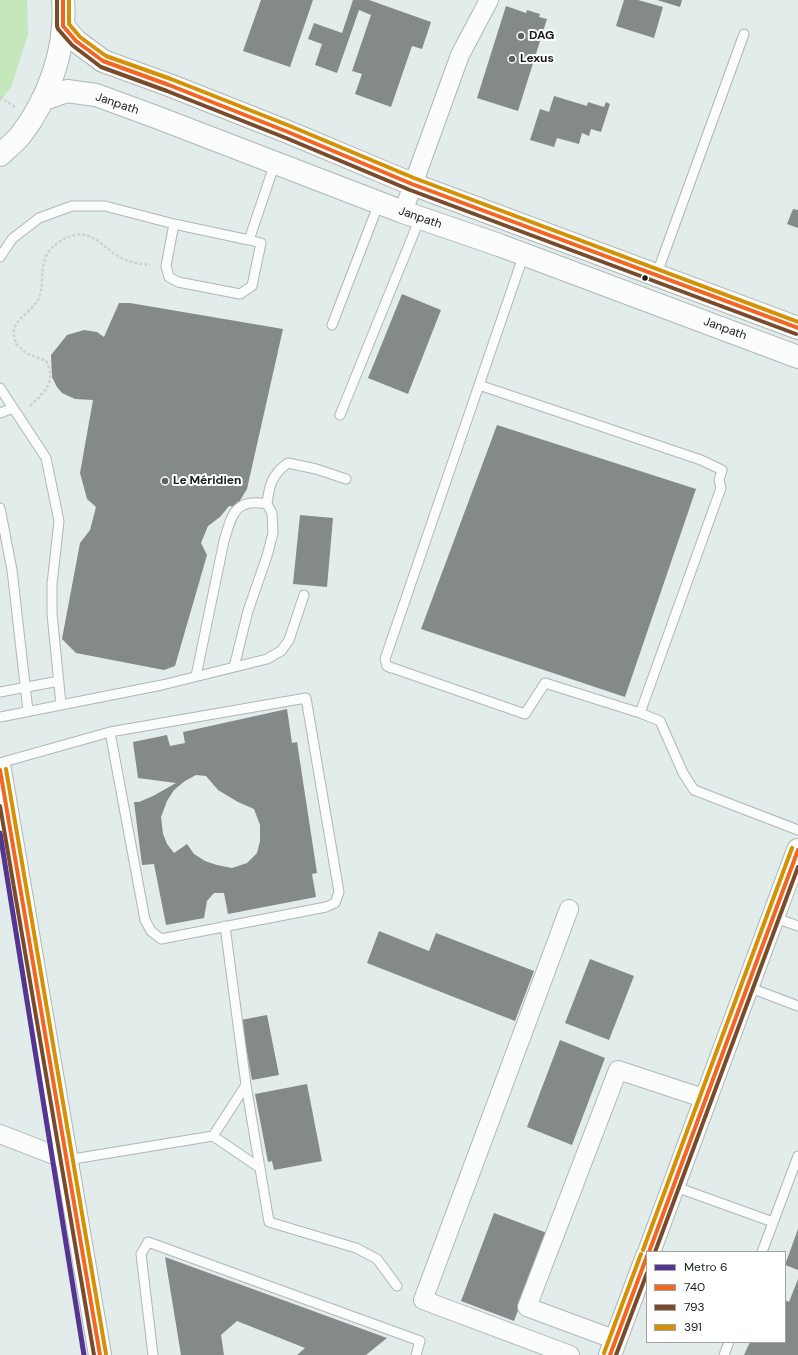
<!DOCTYPE html>
<html>
<head>
<meta charset="utf-8">
<style>
	body { margin:0 }
	#map { position:relative; width:798px; height:1355px; overflow:hidden; background:#e2ecea; font-family:"DM Sans",sans-serif }
	canvas { display:block }
	.legend { position:absolute; left:646px; top:1251px; width:140px; height:92px; box-sizing:border-box; background:#fff; border:1px solid #a2a4a4; margin:0; padding:5px 7px; list-style:none; font-size:12px; color:#161b1b }
	.legend li { display:flex; align-items:center; gap:8px; height:20px }
	.legend b { width:20px; border:1px solid #a2a4a4 }
</style>
</head>
<body>
<div id="map">
<canvas width="798" height="1355"></canvas>
<ul class="legend">
<li><b style="height:5px;background:#553592"></b>Metro 6</li>
<li><b style="height:5px;background:#f26522"></b>740</li>
<li><b style="height:5px;background:#7a4b2a"></b>793</li>
<li><b style="height:5px;background:#d59104"></b>391</li>
</ul>
</div>
<script>
const ctx = document.querySelector('canvas').getContext('2d');
ctx.lineJoin = 'round';
function fill(path, color) {
  ctx.fillStyle = color;
  ctx.fill(path, 'evenodd');
}
function trace(path, color, width, dash) {
  ctx.strokeStyle = color;
  ctx.lineWidth = width;
  ctx.lineCap = dash ? 'butt' : 'round';
  ctx.setLineDash(dash || []);
  ctx.stroke(path);
}
function write(font, color, halo, rows, align = 'center') {
  ctx.font = font + ' "DM Sans",sans-serif';
  ctx.lineWidth = 4;
  ctx.setLineDash([]);
  ctx.textBaseline = 'middle';
  ctx.strokeStyle = halo;
  ctx.fillStyle = color;
  for (const [text, x, y, turn = 0] of rows) {
    ctx.save();
    ctx.translate(x, y);
    ctx.rotate((+turn || 0) * Math.PI / 180);
    ctx.textAlign = isNaN(turn) ? turn : align;
    if (halo) ctx.strokeText(text, 0, 0);
    ctx.fillText(text, 0, 0);
    ctx.restore();
  }
}
fill(new Path2D(`
	M 0,0 L 27,0 L 28,34 L 12,85 L 0,102 Z`), '#c6e6bc');
fill(new Path2D(`
	M 261,0 L 313,0 L 290,67 L 243,51 Z
	M 353,0 L 369,0 L 431,22 L 422,49 L 412,46 L 391,107 L 355,94 L 362,74 L 352,71 L 371,15 L 359,10 L 337,73 L 315,65 L 322,44 L 308,39 L 314,23 L 342,33 Z
	M 624,0 L 638,0 L 663,7 L 654,38 L 616,26 Z
	M 657,0 L 682,0 L 680,7 Z
	M 506,6 L 526,13 L 527,10 L 540,14 L 539,17 L 547,19 L 518,111 L 477,98 Z
	M 554,96 L 587,106 L 588,102 L 604,107 L 606,102 L 610,104 L 601,132 L 591,129 L 589,136 L 582,133 L 579,144 L 557,138 L 554,147 L 530,140 L 540,109 L 549,112 Z
	M 793,209 L 798,210 L 798,228 L 787,224 Z
	M 402,294 L 441,310 L 408,394 L 368,378 Z
	M 119,303 L 130,303 L 283,329 L 247,489 L 236,507 L 229,506 L 220,517 L 208,526 L 201,543 L 207,555 L 175,666 L 164,670 L 76,653 L 62,639 L 80,543 L 90,530 L 96,507 L 87,499 L 80,473 L 93,400 L 75,399 L 62,393 L 57,387 L 52,377 L 51,355 L 67,335 L 84,330 L 97,332 L 104,337 Z
	M 497,425 L 696,489 L 625,697 L 421,629 Z
	M 300,515 L 333,518 L 327,587 L 293,584 Z
	M 287,709 L 292,743 L 297,742 L 317,873 L 312,874 L 316,897 L 228,914 L 224,893 L 214,893 L 207,901 L 204,918 L 166,925 L 154,864 L 142,865 L 134,802 L 139,802 L 153,796 L 176,783 L 138,778 L 133,742 L 167,735 L 170,746 L 185,743 L 183,732 ZM 196,775 L 206,776 L 218,790 L 238,802 L 254,809 L 260,825 L 260,841 L 257,853 L 247,863 L 232,868 L 217,865 L 205,861 L 194,854 L 187,844 L 174,853 L 167,844 L 163,834 L 161,817 L 167,801 L 174,790 L 185,781 Z
	M 379,931 L 429,951 L 436,933 L 534,971 L 515,1021 L 367,963 Z
	M 590,959 L 634,976 L 609,1040 L 565,1023 Z
	M 267,1015 L 279,1075 L 252,1080 L 241,1020 Z
	M 560,1040 L 605,1058 L 572,1145 L 527,1127 Z
	M 307,1084 L 322,1161 L 274,1170 L 272,1161 L 268,1162 L 255,1094 Z
	M 494,1213 L 547,1233 L 514,1321 L 461,1301 Z
	M 798,1229 L 798,1270 L 785,1265 Z
	M 165,1257 L 387,1338 L 366,1355 L 297,1355 L 305,1348 L 237,1321 L 221,1335 L 224,1355 L 181,1355 Z
	M 798,1279 L 798,1355 L 744,1355 L 750,1342 L 785,1342 L 785,1300 L 789,1302 Z`), '#848a89');
const service = new Path2D(`
	M 249,240 L 275,163
	M 0,257 L 12,239 L 39,218 L 72,206 L 105,206 L 174,224 L 249,240 L 261,243 L 252,286 L 240,294 L 178,282 L 169,277 L 166,266 L 174,224
	M 656,276 L 744,34
	M 332,325 L 379,203
	M 479,385 L 701,460 L 722,470 L 719,480 L 721,488 L 640,713
	M 0,388 L 46,458 L 59,521 L 52,584 L 52,614 L 61,704
	M 0,413 L 13,408
	M 340,415 L 420,218
	M 267,504 C 269,486 272,474 288,463 L 316,469 L 346,479
	M 0,508 L 12,570 L 28,711
	M 387,666 L 525,714 L 545,683 L 640,713 L 660,721 L 683,773 L 694,790 L 798,830
	M 391,668 L 387,666 L 385,659 L 524,254
	M 196,676 L 224,541 C 232,515 234,498 267,504 L 272,513 L 273,533 L 267,556 L 248,611 L 234,667
	M 0,692 L 59,681
	M 0,717 L 162,685 L 267,659 L 281,651 L 289,640 L 304,595
	M 0,763 L 110,732 L 306,698 L 339,892 L 335,903 L 326,907 L 161,939 L 151,931 L 145,920 L 110,732
	M 773,917 L 798,926
	M 225,926 L 246,1085 L 269,1222 L 356,1248 L 377,1259 L 397,1286
	M 748,987 L 798,1006
	M 246,1085 L 213,1136 L 260,1168
	M 67,1160 L 213,1136
	M 673,1186 L 773,1222
	M 762,1252 L 798,1156
	M 153,1355 L 141,1254 L 148,1242 L 420,1341 L 416,1355
	M 724,1355 L 729,1342`);
const minor = new Path2D(`
	M 403,212 L 460,55 L 489,0
	M 569,909 L 423,1300 L 570,1355
	M 0,1134 L 67,1160
	M 616,1340 L 527,1307 L 618,1070 L 706,1099`);
const secondary = new Path2D(`
	M 63,26 L 76,41 L 103,61 L 169,85 L 288,132 L 412,184 L 798,328
	M 42,100 L 67,91 L 96,95 L 156,117 L 403,212 L 499,245 L 798,357
	M 0,155 C 6,149 14,143 20,136 C 49,99 67,47 63,0
	M 0,770 L 100,1355
	M 649,1252 L 798,850
	M 610,1355 L 647,1256`);
trace(service, '#b0b7b6', 11);
trace(minor, '#b0b7b6', 20);
trace(secondary, '#b0b7b6', 24);
trace(new Path2D(`
	M 0,97 L 15,107
	M 30,406 C 45,391 57,383 46,361 L 26,353 L 16,344 C 15,340 13,333 14,329 C 19,315 36,309 40,295 C 43,282 41,268 46,256 C 50,248 57,243 64,239 C 93,225 101,248 123,259 C 132,263 141,264 150,265`), '#ced2d1', 2.5, [3, 2]);
trace(service, '#fbfcfc', 9);
trace(minor, '#fbfcfc', 18);
trace(secondary, '#fbfcfc', 22);
trace(new Path2D(`
	M 63,0 L 63,26 L 76,41 L 103,61 L 169,85 L 288,132 L 412,184 L 798,328
	M 0,770 L 100,1355
	M 649,1252 L 798,850
	M 610,1355 L 647,1256`), '#f26522', 4);
trace(new Path2D(`
	M 57,0 L 57,26 L 58,29 L 72,45 L 101,67 L 167,91 L 286,138 L 410,190 L 796,334
	M 0,806 L 94,1355
	M 655,1252 L 798,867
	M 616,1355 L 647,1273`), '#7a4b2a', 4);
trace(new Path2D(`
	M 69,0 L 69,24 L 80,37 L 106,56 L 171,79 L 290,126 L 414,178 L 798,322
	M 6,769 L 106,1354
	M 643,1250 L 792,848
	M 604,1353 L 641,1254`), '#d59104', 4);
trace(new Path2D(`
	M 0,833 L 84,1355`), '#553592', 5);
for (const [x, y, r, color] of [
	[521,36,4,"#5d6463"],
	[512,59,4,"#5d6463"],
	[645,278,3.5,"#161b1b"],
	[165,481,4,"#5d6463"]
]) {
  const dot = new Path2D();
  dot.arc(x, y, r, 0, 2 * Math.PI);
  ctx.fillStyle = color;
  ctx.fill(dot);
  trace(dot, '#fff', 1.5);
}
write('bold 12px', '#161b1b', '#fff', [
	["DAG",529,36],
	["Lexus",520,59],
	["Le Méridien",173,481]
], 'left');
write('12px', '#161b1b', '#fff', [
	["Janpath",117,104,19],
	["Janpath",420,218,19],
	["Janpath",725,329,20]
]);
</script>
</body>
</html>
